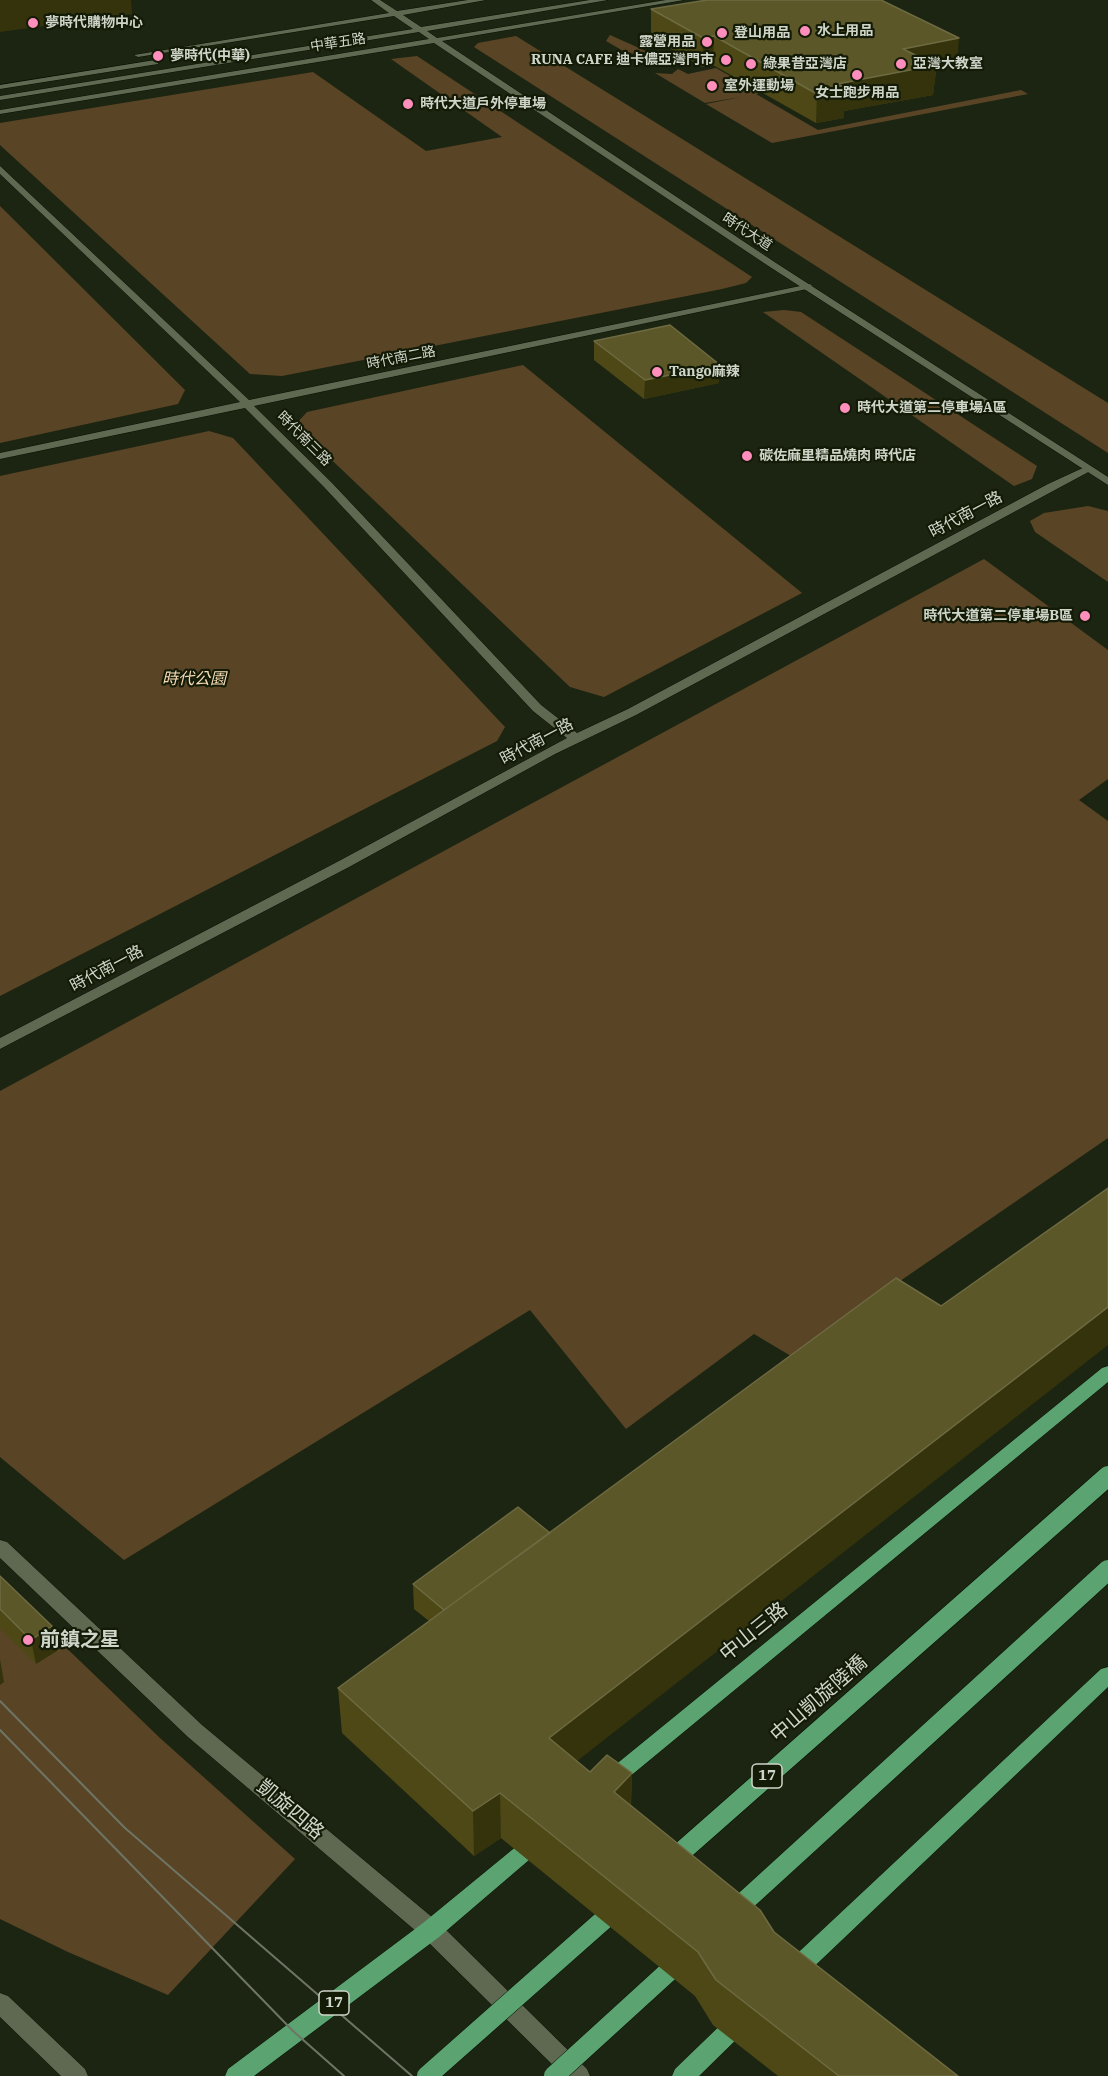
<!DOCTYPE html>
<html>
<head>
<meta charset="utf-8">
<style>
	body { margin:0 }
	canvas { display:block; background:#1c2511 }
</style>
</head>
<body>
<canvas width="1108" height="2076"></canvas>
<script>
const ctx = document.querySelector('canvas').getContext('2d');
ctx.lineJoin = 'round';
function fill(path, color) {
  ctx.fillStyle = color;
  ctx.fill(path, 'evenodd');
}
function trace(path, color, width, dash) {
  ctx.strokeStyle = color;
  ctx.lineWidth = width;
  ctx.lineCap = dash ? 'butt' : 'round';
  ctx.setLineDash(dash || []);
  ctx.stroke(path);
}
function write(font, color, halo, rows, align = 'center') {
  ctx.font = font + ' "IBM Plex Serif","Noto Sans TC",serif';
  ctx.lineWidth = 4.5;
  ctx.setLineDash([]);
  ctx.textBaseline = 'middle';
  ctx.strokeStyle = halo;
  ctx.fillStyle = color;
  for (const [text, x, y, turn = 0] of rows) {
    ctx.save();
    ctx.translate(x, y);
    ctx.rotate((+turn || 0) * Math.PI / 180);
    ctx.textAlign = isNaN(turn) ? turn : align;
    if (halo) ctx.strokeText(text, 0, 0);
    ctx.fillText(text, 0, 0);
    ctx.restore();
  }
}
fill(new Path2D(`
	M 610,35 L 668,61 L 625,52 L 606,41 Z
	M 516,36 L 1108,403 L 1108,453 L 474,47 L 478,43 Z
	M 417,56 L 752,277 L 746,283 L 722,289 L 282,376 L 250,374 L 0,145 L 0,123 L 313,72 L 426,151 L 502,137 L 391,59 Z
	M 716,68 L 760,93 L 756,94 L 818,130 L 1021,90 L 1028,94 L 772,143 L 706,104 L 741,97 L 705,103 L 655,73 L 672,74 L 678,69 L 688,74 Z
	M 0,206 L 185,390 L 178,404 L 0,443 Z
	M 784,310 L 801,312 L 1037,466 L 1032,479 L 1014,486 L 763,312 Z
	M 523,365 L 802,593 L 604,697 L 570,687 L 295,425 L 307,412 Z
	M 209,431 L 233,438 L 505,727 L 497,741 L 0,996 L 0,476 Z
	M 1088,506 L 1108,511 L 1108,582 L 1035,532 L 1030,521 L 1044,513 Z
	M 984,559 L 1108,650 L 1108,779 L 1079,800 L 1108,821 L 1108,1138 L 791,1356 L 754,1334 L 626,1429 L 530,1310 L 124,1560 L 0,1457 L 0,1091 Z
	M 0,1584 L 160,1738 L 295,1859 L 168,1995 L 68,1952 L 0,1919 Z`), '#5a4426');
const street = new Path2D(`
	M 0,166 L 249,400 L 810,284 L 812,286 L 807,289 L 254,406 L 332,483 L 541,705 L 577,733 L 628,709 L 1048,484 L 1085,467 L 1094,469 L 636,715 L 555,754 L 349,867 L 0,1049 L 0,1038 L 339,861 L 567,738 L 533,711 L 324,487 L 245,408 L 0,459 L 0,453 L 240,402 L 0,174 Z
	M 0,1540 L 7,1542 L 202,1725 L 439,1923 L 587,2069 L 590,2076 L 564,2076 L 423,1937 L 188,1737 L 0,1558 Z`);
const secondary = new Path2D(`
	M 371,0 L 380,0 L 397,11 L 468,0 L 486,0 L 403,15 L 421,27 L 590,0 L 608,0 L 427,31 L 437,38 L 666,0 L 684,0 L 442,41 L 776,263 L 1108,477 L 1108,485 L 770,267 L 434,43 L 0,114 L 0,110 L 429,39 L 419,32 L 0,100 L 0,96 L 413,29 L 394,16 L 138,57 L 134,55 L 389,13 Z
	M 155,60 L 158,60 L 158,64 L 0,89 L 0,85 Z
	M 0,1993 L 8,1996 L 85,2069 L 88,2076 L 61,2076 L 0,2017 Z`);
const primary = new Path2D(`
	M 1108,1366 L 1108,1382 L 617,1787 L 610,1790 L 603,1787 L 600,1781 L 603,1775 L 1102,1368 Z
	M 1108,1667 L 1108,1687 L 802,1978 L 794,1981 L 786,1978 L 783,1971 L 786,1964 L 1101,1669 Z
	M 536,1833 L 543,1836 L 546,1842 L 543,1848 L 439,1937 L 254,2076 L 225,2076 L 228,2069 L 423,1923 L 529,1836 Z
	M 739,2012 L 747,2015 L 750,2022 L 747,2029 L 699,2076 L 672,2076 L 675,2069 L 731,2015 Z`);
trace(street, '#070e00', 1);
trace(secondary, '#070e00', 1);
trace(primary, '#070e00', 1);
fill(street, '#5f6952');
fill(secondary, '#5f6952');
fill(primary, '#5ba471');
trace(new Path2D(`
	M 0,1701 L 125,1828 L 412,2076
	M 0,1730 L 293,2031 L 344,2076`), '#6e7565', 2);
const primaryBridge = new Path2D(`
	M 671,1861 L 1108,1476
	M 733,1912 L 1108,1570
	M 427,2076 L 617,1908
	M 554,2076 L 680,1961`);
trace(primaryBridge, '#070e00', 21, []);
trace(primaryBridge, '#5ba471', 20);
fill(new Path2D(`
	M 651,9 L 957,67 L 936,71 L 933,95 L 844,111 L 844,118 L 816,123 L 713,65 L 702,67 L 651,37 Z
	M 594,341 L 719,383 L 644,399 L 594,360 Z
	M 518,1507 L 577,1761 L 590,1772 L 632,1773 L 631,1805 L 774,1932 L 958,2076 L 778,2076 L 713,2025 L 695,1996 L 501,1838 L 474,1856 L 342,1733 L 338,1688 L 429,1621 L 414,1609 L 413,1584 Z
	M 0,1576 L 57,1651 L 36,1664 L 0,1629 Z`), '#4e4816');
fill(new Path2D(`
	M 0,0 L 131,0 L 132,14 L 0,32 Z
	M 714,36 L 713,65 L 702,67 L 703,38 Z
	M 959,38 L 957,67 L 936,71 L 933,95 L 844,111 L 844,118 L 816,123 L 817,94 L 903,49 Z
	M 720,365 L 719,383 L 644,399 L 645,380 Z
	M 1108,1307 L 1108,1345 L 549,1783 L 549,1738 Z
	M 52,1626 L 57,1651 L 36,1664 L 31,1640 Z
	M 0,1659 L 4,1682 L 0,1685 Z
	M 632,1773 L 630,1819 L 614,1792 Z
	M 500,1793 L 501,1838 L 474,1856 L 473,1811 Z`), '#34330c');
const building = new Path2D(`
	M 707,0 L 881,0 L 959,38 L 903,49 L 936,65 L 837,84 L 846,88 L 817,94 L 714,36 L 703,38 L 651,9 Z
	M 670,325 L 720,365 L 645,380 L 594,341 Z
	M 1108,1188 L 1108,1307 L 549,1738 L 590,1772 L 607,1755 L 632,1773 L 614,1792 L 760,1910 L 774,1932 L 958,2076 L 839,2076 L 716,1980 L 698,1952 L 500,1793 L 473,1811 L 338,1688 L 896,1278 L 941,1306 Z
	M 518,1507 L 550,1533 L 444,1610 L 413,1584 Z
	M 0,1576 L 52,1626 L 31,1640 L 0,1609 Z`);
fill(building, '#5c5729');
trace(building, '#6e6b42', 1.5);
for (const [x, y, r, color] of [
	[33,23,6,"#fe8ebc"],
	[805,31,6,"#fe8ebc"],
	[722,33,6,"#fe8ebc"],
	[707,42,6,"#fe8ebc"],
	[158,56,6,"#fe8ebc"],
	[726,60,6,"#fe8ebc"],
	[751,64,6,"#fe8ebc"],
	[901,64,6,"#fe8ebc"],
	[857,75,6,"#fe8ebc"],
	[712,86,6,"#fe8ebc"],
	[408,104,6,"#fe8ebc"],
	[657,372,6,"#fe8ebc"],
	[845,408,6,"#fe8ebc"],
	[747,456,6,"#fe8ebc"],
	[1085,616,6,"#fe8ebc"],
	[28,1640,6,"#fe8ebc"]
]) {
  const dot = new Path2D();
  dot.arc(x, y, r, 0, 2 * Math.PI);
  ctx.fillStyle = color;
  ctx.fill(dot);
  trace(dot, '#131b07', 2);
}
write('bold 14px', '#cfd5c8', '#131b07', [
	["夢時代購物中心",45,23],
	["水上用品",817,31],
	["登山用品",734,33],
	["露營用品",695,42,"right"],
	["夢時代(中華)",170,56],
	["RUNA CAFE 迪卡儂亞灣門市",714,60,"right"],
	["綠果昔亞灣店",763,64],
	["亞灣大教室",913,64],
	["室外運動場",724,86],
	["女士跑步用品",857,93,"center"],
	["時代大道戶外停車場",420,104],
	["Tango麻辣",669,372],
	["時代大道第二停車場A區",857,408],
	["碳佐麻里精品燒肉 時代店",759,456],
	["時代大道第二停車場B區",1073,616,"right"]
], 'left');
write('14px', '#cfd5c8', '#131b07', [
	["中華五路",338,43,-9],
	["時代大道",747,232,33],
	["時代南二路",401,358,-11],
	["時代南三路",304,439,45]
]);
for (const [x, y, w] of [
	[767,1776,30],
	[334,2003,30]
]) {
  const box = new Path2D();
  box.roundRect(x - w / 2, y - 12, w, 24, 4.5);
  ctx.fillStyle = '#131b07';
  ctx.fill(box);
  trace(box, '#cfd5c8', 1.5);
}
write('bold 15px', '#cfd5c8', null, [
	["17",767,1776],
	["17",334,2003]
]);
write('16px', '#cfd5c8', '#131b07', [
	["時代南一路",966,515,-28],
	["時代南一路",537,742,-28],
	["時代南一路",107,969,-28]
]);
write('italic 16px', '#f8dbb5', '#131b07', [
	["時代公園",194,679]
]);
write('20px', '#cfd5c8', '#131b07', [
	["中山三路",754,1632,-39],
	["中山凱旋陸橋",819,1699,-41],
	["凱旋四路",290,1810,40]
]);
write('bold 20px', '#cfd5c8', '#131b07', [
	["前鎮之星",40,1640]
], 'left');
</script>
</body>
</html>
